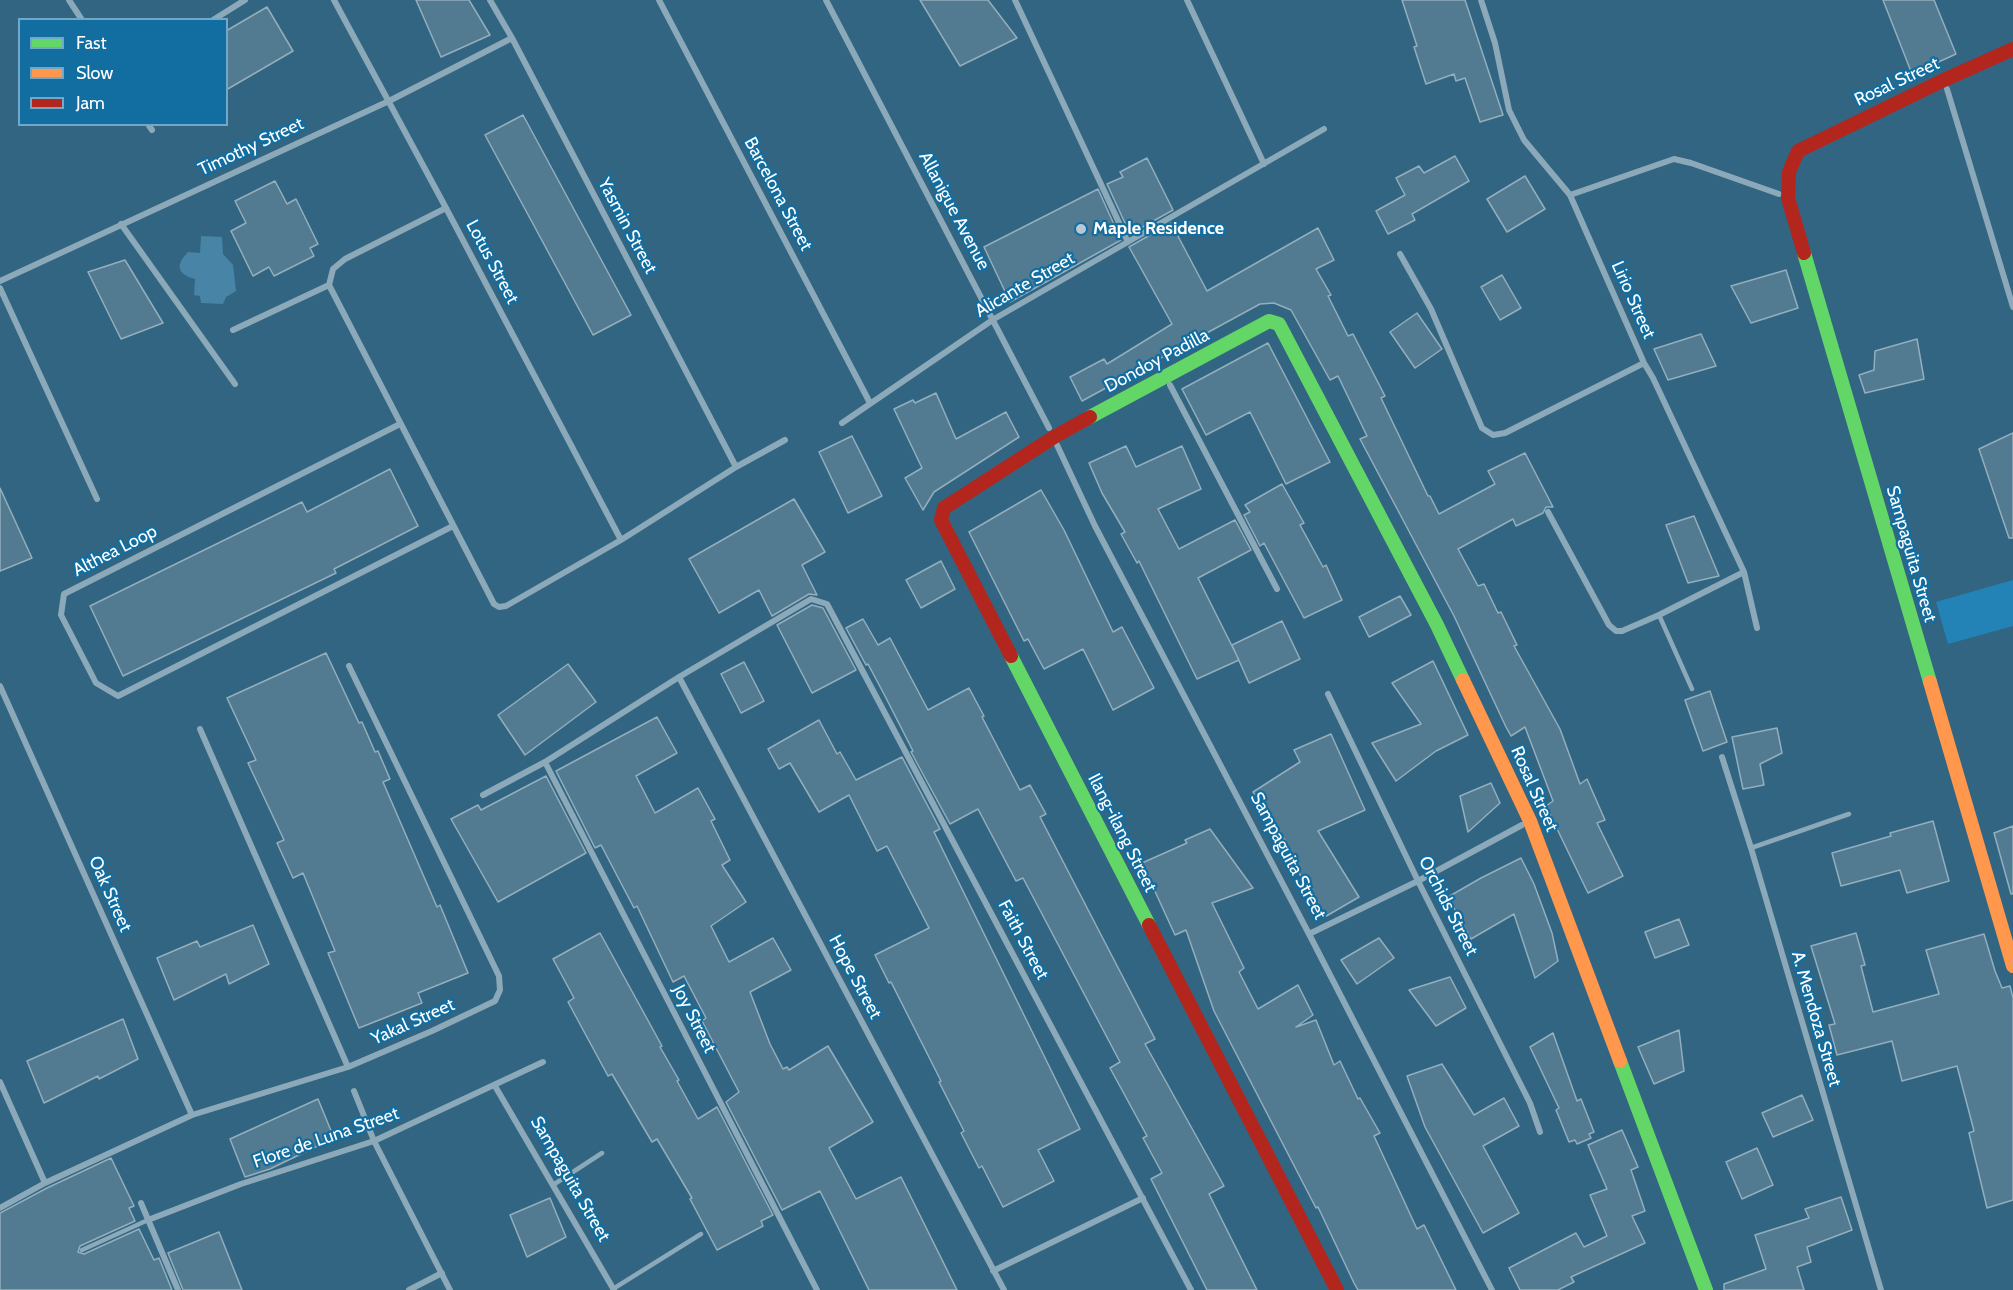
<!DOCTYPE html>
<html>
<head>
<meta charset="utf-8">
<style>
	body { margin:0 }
	#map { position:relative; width:2013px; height:1290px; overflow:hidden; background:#326581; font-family:Cabin,sans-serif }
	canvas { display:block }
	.legend { position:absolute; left:18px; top:18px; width:210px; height:108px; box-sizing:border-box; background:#126ea1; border:2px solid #71a8c7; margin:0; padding:8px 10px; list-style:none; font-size:18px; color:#fff }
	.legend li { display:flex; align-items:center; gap:12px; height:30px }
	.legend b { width:30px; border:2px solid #71a8c7 }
</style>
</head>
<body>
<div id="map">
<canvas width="2013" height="1290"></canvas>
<ul class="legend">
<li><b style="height:8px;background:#63d668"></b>Fast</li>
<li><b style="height:8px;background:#ff974d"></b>Slow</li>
<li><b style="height:8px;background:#b3261e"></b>Jam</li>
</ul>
</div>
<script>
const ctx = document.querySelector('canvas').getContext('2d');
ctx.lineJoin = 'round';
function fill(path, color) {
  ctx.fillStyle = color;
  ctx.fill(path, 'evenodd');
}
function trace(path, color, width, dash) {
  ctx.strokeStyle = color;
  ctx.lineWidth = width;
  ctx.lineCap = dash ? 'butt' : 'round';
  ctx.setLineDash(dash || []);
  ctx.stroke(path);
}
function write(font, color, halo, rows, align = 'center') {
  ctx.font = font + ' Cabin,sans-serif';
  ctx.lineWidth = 4.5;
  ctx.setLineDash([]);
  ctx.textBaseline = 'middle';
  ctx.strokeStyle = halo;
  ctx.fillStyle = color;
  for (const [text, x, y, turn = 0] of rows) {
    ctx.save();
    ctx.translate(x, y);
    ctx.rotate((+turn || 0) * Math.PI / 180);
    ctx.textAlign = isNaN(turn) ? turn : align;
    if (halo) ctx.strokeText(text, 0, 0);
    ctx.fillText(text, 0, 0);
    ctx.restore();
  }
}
fill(new Path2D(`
	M 2013,580 L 2013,626 L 1948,644 L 1936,602 Z`), '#2383b7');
fill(new Path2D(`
	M 201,236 L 222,237 L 223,254 L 233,265 L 236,291 L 226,297 L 223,304 L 201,303 L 200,296 L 194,295 L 195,279 C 177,274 175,265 188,252 L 200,253 Z`), '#4784a6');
const building = new Path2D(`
	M 416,0 L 469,0 L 490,35 L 441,57 Z
	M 920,0 L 988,0 L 1017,38 L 960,66 Z
	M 1402,0 L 1465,0 L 1503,115 L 1480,122 L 1465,78 L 1456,81 L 1454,74 L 1426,84 L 1414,47 L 1417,46 Z
	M 1883,0 L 1934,0 L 1956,54 L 1912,74 Z
	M 267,7 L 293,51 L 226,90 L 226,31 Z
	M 523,115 L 631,315 L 593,335 L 485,135 Z
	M 1455,156 L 1469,181 L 1412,214 L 1415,220 L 1388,234 L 1376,211 L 1405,195 L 1396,178 L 1419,166 L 1424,173 Z
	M 1147,158 L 1173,210 L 1130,234 L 1107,184 L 1123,177 L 1120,172 Z
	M 1525,176 L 1545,209 L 1507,232 L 1487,199 Z
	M 275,181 L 287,204 L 296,199 L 318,244 L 310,248 L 314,256 L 274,276 L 269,267 L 253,276 L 231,231 L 246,223 L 235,201 Z
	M 1098,189 L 1121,240 L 1010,302 L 984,247 Z
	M 1171,223 L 1207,291 L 1318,228 L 1334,260 L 1316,269 L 1331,295 L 1328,296 L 1348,336 L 1353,334 L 1385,396 L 1381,398 L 1428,496 L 1430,496 L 1439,514 L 1495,484 L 1488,471 L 1525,453 L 1553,507 L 1546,507 L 1543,513 L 1516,526 L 1513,519 L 1458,549 L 1478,586 L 1484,584 L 1498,613 L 1501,612 L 1517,645 L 1514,646 L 1560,729 L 1580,784 L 1587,779 L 1605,820 L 1597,823 L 1623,876 L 1588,893 L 1546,806 L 1553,801 L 1525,727 L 1511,736 L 1506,727 L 1454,616 L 1360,439 L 1367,436 L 1338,376 L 1330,380 L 1291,310 L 1274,303 L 1260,304 L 1082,401 L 1070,377 L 1104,359 L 1107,364 L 1172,324 L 1129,247 Z
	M 125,260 L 163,323 L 121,339 L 88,272 Z
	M 1786,270 L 1798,308 L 1751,323 L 1731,286 Z
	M 1502,275 L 1521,308 L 1500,320 L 1481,287 Z
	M 1417,313 L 1442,349 L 1415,368 L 1390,332 Z
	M 1701,334 L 1716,366 L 1668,380 L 1654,349 Z
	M 1917,339 L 1924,379 L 1865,393 L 1859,375 L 1874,370 L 1875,351 Z
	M 1268,343 L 1330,462 L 1286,484 L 1250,412 L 1206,435 L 1182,389 Z
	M 936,393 L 956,439 L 1006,412 L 1019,437 L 934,492 L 923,510 L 905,478 L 922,468 L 894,409 L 913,400 L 915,403 Z
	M 2013,433 L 2013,538 L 2009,538 L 1979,449 Z
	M 852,436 L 882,496 L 848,513 L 819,452 Z
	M 1126,446 L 1136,467 L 1182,446 L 1201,489 L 1158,509 L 1179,549 L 1235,520 L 1251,550 L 1198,578 L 1239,660 L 1197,679 L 1139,561 L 1137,563 L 1121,534 L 1125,532 L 1102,493 L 1089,463 Z
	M 390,469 L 418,526 L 334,569 L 336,573 L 123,676 L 90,606 L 302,502 L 307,512 Z
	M 1282,484 L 1304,523 L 1300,525 L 1323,567 L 1326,565 L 1342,600 L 1304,618 L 1264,543 L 1260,546 L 1244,515 L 1250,512 L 1245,505 Z
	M 0,488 L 32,558 L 0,571 Z
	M 1041,490 L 1064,530 L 1113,632 L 1122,627 L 1154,688 L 1113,710 L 1083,649 L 1044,669 L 1028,639 L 1024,641 L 969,532 Z
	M 794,499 L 825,552 L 802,565 L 817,595 L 809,594 L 772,616 L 759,590 L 719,613 L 689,559 Z
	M 1694,516 L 1719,576 L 1688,583 L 1666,525 Z
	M 941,561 L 955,589 L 921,608 L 906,580 Z
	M 1400,596 L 1411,615 L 1369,637 L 1359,617 Z
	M 812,605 L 823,608 L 856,670 L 812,693 L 777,625 Z
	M 863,619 L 878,645 L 890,638 L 928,710 L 969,688 L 984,716 L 982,717 L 1020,790 L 1030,785 L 1046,814 L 1040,817 L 1155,1039 L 1145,1044 L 1224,1186 L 1209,1194 L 1257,1290 L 1207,1290 L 1151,1179 L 1162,1173 L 1143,1138 L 1147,1136 L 1110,1068 L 1120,1062 L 1023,878 L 1016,881 L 978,809 L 950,824 L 911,752 L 913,751 L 885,696 L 868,664 L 866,665 L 846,628 Z
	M 1282,621 L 1300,659 L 1249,683 L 1232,645 Z
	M 326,653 L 359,723 L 362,722 L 375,752 L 378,751 L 390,779 L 383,782 L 437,907 L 440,905 L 468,973 L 418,993 L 422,1003 L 359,1028 L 328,953 L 335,951 L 303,873 L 293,878 L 277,843 L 284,840 L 248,763 L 256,760 L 227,698 Z
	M 1433,661 L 1468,735 L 1436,751 L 1396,781 L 1372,743 L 1421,724 L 1392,683 Z
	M 744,662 L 764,701 L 741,713 L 721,674 Z
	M 568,664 L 596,702 L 525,755 L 498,715 Z
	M 1710,691 L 1727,742 L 1703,751 L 1685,700 Z
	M 657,717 L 677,753 L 636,776 L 655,813 L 698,788 L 715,819 L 711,821 L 730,860 L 722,865 L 746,902 L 711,926 L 729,962 L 773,938 L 791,970 L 750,992 L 770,1044 L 783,1069 L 787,1067 L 789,1070 L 828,1046 L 873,1122 L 829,1148 L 856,1199 L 901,1177 L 957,1290 L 869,1290 L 820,1191 L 782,1210 L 726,1102 L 739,1092 L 702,1021 L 706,1018 L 684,976 L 673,982 L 637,906 L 634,908 L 601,845 L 595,848 L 556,771 Z
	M 819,720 L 837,754 L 840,752 L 856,780 L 902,757 L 940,829 L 934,832 L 1080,1129 L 1038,1150 L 1054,1181 L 1003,1207 L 982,1166 L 979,1168 L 961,1133 L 964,1131 L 939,1082 L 941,1081 L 891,982 L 889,983 L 875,955 L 929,928 L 887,846 L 877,851 L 849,795 L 819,812 L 790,763 L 779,769 L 768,749 Z
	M 1777,728 L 1782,753 L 1760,764 L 1764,785 L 1743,789 L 1732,737 Z
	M 1331,734 L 1365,810 L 1318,831 L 1359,897 L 1323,918 L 1311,897 L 1313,896 L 1282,845 L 1286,842 L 1253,792 L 1300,762 L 1294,750 Z
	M 546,776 L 586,853 L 498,902 L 451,819 L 478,805 L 481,810 Z
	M 1491,783 L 1500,803 L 1468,832 L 1460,796 Z
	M 1933,821 L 1949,881 L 1907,893 L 1900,870 L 1841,886 L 1832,853 L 1891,836 L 1890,833 Z
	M 2013,826 L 2013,894 L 2011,894 L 1994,833 Z
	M 1210,829 L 1253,888 L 1212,903 L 1244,968 L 1239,972 L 1258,1009 L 1298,985 L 1313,1015 L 1296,1027 L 1316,1020 L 1334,1065 L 1340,1061 L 1358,1099 L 1360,1098 L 1380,1133 L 1374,1136 L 1417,1229 L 1424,1225 L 1456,1290 L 1358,1290 L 1354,1283 L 1318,1207 L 1316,1208 L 1214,1011 L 1186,930 L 1175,935 L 1142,863 L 1187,843 L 1185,840 Z
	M 1521,858 L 1534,884 L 1552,933 L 1558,961 L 1535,978 L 1514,914 L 1471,939 L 1448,897 L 1481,878 Z
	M 1679,919 L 1689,945 L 1655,958 L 1645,932 Z
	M 253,925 L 269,964 L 229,984 L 226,974 L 174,1000 L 157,958 L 197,941 L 200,947 Z
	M 600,933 L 662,1046 L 660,1047 L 679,1080 L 677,1081 L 698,1119 L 717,1107 L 773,1215 L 761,1221 L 763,1226 L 717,1250 L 690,1199 L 692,1198 L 657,1139 L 652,1142 L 612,1074 L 608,1076 L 568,1002 L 574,998 L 553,959 Z
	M 1856,933 L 1865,965 L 1861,966 L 1873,1012 L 1939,994 L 1926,950 L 1984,934 L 1995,971 L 2002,988 L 2010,986 L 2013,998 L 2013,1200 L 1987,1208 L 1969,1133 L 1974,1131 L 1957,1066 L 1902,1081 L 1892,1041 L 1837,1055 L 1829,1025 L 1835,1024 L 1811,946 Z
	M 1379,938 L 1394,958 L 1357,984 L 1341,960 Z
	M 1450,977 L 1466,1008 L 1436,1026 L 1409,990 Z
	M 123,1019 L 138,1059 L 99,1079 L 98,1076 L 44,1103 L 27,1061 Z
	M 1679,1030 L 1684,1071 L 1654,1084 L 1638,1047 Z
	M 1553,1033 L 1577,1101 L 1581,1099 L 1594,1132 L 1589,1134 L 1591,1138 L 1577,1144 L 1575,1140 L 1569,1142 L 1556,1110 L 1559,1108 L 1530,1047 Z
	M 1442,1064 L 1474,1115 L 1504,1098 L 1519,1126 L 1483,1146 L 1519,1213 L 1483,1233 L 1425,1127 L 1407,1076 Z
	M 1802,1095 L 1813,1120 L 1773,1137 L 1762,1113 Z
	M 318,1099 L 334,1138 L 270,1169 L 245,1177 L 230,1139 Z
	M 1622,1130 L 1638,1167 L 1631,1170 L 1645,1211 L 1632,1216 L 1645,1243 L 1571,1277 L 1574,1282 L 1558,1290 L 1520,1290 L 1509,1268 L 1576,1233 L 1584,1247 L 1607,1236 L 1590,1195 L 1607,1189 L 1588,1145 Z
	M 1757,1148 L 1773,1185 L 1742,1199 L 1726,1162 Z
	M 111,1158 L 134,1206 L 129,1208 L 135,1221 L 80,1246 L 78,1252 L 84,1254 L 139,1229 L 154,1260 L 159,1258 L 172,1290 L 0,1290 L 0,1213 L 47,1188 Z
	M 1841,1197 L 1852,1230 L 1807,1247 L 1811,1262 L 1797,1267 L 1804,1290 L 1724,1290 L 1724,1284 L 1766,1269 L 1755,1235 L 1809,1218 L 1805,1209 Z
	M 550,1198 L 566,1237 L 527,1257 L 510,1215 Z
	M 219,1232 L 242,1290 L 183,1290 L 168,1253 Z`);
fill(building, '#527a90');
trace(building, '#93afbe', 1.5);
trace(new Path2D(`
	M 1659,615 L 1692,689
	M 1751,848 L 1849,814
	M 553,1185 L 602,1153
	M 82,1250 L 148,1220
	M 613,1289 L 701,1234`), '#8ba9b9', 4.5);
trace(new Path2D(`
	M 69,0 L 82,20
	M 334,0 L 446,208 L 621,540
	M 490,0 L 512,38 L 736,467
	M 659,0 L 870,403
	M 826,0 L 1049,428
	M 1015,0 L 1128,242
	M 1187,0 L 1264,164
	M 1481,0 L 1495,43 L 1509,110 L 1524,140 L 1570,195
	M 213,20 L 245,0
	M 1947,89 L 2013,307
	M 148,124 L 152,130
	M 446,208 L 345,259 L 333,269 L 329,285 L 494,604 L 499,607 L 506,606 L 621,540 L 736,467 L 785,440
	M 121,224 L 235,384
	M 1400,254 L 1431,309 L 1482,428 L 1493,435 L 1505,433 L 1644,363
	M 0,281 L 389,101 L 512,38
	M 0,288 L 97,499
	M 233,330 L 329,285
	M 1170,385 L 1277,589
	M 842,423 L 994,319 L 1324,129
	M 400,424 L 64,594 L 61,615 L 96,683 L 118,696 L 453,526
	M 1057,445 L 1095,526 L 1309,934 L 1492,1290
	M 1548,512 L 1609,625 L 1616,631 L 1622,631 L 1659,615 L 1744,572
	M 1757,628 L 1744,572 L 1653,378 L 1644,363 L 1570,195 L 1674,159 L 1691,163 L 1779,194
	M 679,677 L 1004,1290
	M 0,686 L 192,1115
	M 1328,694 L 1418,881 L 1530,1103 L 1540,1132
	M 200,729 L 348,1067
	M 1722,757 L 1751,848 L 1881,1290
	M 545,762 L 817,1290
	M 483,795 L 545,762 L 679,677 L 811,599 L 827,604 L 1191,1290
	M 1309,934 L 1418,881 L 1522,825
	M 0,1082 L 45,1183
	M 495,1086 L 614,1290
	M 354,1091 L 374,1141 L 450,1290
	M 141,1203 L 178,1290
	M 0,1208 L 45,1183 L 192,1115 L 348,1067 L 432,1031 L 495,1001 L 500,990 L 499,976 L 349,666
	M 148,1220 L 241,1184 L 374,1141 L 543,1062
	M 993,1271 L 1143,1198
	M 409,1290 L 442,1273`), '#8ba9b9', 6);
trace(new Path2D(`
	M 1804,253 L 1930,682
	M 1090,417 L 1269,321 L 1279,324 L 1437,625 L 1463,680
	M 1011,656 L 1149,925
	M 1620,1061 L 1706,1290`), '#63d668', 14);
trace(new Path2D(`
	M 1463,680 L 1530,821 L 1620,1061
	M 1930,682 L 2013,966`), '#ff974d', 14);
trace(new Path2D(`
	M 1804,253 L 1788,198 L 1789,172 L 1798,151 L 1944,80 L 2013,49
	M 1011,656 L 941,520 L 944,508 L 1054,437 L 1090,417
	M 1149,925 L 1337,1290`), '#b3261e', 14);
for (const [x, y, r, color] of [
	[1081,229,6,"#b7c9d3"]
]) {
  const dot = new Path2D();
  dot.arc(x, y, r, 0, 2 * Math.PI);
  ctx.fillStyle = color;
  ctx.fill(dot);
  trace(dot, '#126ea1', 2);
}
write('18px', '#fff', '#126ea1', [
	["Rosal Street",1897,82,-25],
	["Timothy Street",251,147,-25],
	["Barcelona Street",778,194,62],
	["Allanigue Avenue",954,211,62],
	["Yasmin Street",627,226,62],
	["Lotus Street",492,262,62],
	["Alicante Street",1025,285,-30],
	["Lirio Street",1633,300,66],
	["Dondoy Padilla",1157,361,-28],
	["Althea Loop",115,551,-27],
	["Sampaguita Street",1911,554,74],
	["Rosal Street",1534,789,66],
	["Ilang-ilang Street",1122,833,63],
	["Sampaguita Street",1288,856,62],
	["Oak Street",110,894,66],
	["Orchids Street",1448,906,63],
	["Faith Street",1023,940,62],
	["Hope Street",855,977,62],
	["Joy Street",694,1019,63],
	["A. Mendoza Street",1816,1019,74],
	["Yakal Street",413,1022,-24],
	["Flore de Luna Street",326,1138,-19],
	["Sampaguita Street",570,1179,60]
]);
write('bold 18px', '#fff', '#126ea1', [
	["Maple Residence",1093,229]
], 'left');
</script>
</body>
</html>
